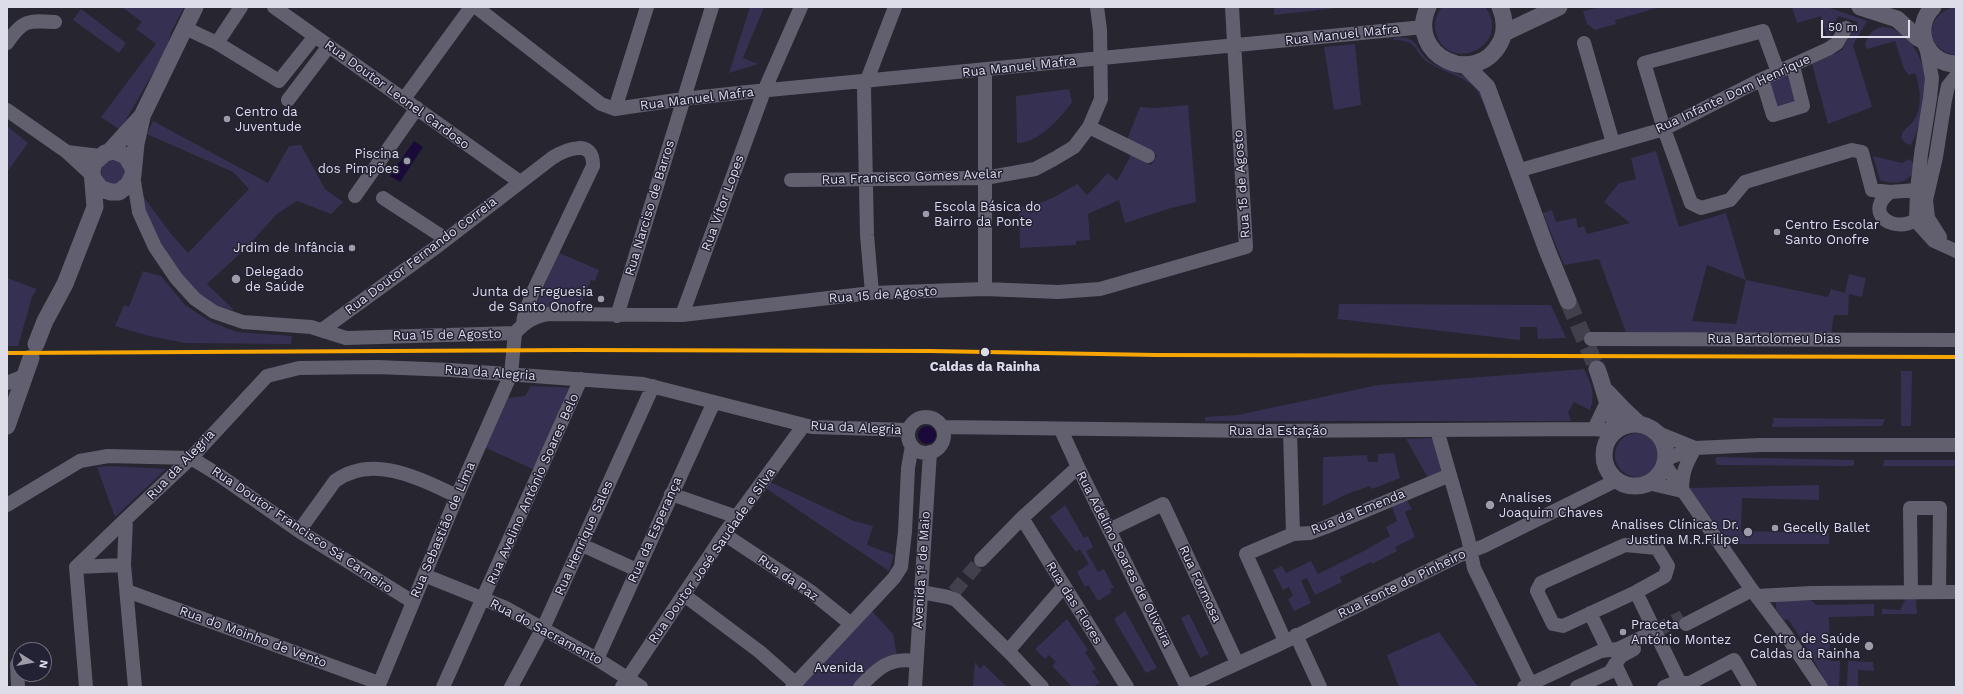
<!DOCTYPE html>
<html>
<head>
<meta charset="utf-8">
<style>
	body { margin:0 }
	#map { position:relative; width:1963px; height:694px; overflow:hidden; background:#262530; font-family:"Work Sans",sans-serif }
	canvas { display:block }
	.frame { position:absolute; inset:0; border:8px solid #dddce9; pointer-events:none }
	.north { position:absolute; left:12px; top:642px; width:40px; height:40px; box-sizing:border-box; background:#232134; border:1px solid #6d6c7c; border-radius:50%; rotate:101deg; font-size:11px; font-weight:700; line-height:16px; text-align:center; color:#dddce9 }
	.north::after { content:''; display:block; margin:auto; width:14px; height:18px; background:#9d9ca8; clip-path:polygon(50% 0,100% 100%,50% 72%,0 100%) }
	.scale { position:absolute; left:1821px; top:20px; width:89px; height:18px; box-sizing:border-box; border:2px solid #dddce9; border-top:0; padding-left:5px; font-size:12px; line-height:14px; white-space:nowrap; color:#dddce9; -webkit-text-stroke:3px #232134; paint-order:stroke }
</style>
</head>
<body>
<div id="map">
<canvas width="1963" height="694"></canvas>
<div class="frame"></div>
<div class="north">N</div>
<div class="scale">50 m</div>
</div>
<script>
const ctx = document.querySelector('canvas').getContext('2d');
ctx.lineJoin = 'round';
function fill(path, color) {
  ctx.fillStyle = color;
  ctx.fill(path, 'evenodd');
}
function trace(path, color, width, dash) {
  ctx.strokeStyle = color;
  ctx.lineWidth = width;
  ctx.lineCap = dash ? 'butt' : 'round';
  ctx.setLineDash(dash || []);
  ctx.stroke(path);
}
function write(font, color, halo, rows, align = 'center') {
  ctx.font = font + ' "Work Sans",sans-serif';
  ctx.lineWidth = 3;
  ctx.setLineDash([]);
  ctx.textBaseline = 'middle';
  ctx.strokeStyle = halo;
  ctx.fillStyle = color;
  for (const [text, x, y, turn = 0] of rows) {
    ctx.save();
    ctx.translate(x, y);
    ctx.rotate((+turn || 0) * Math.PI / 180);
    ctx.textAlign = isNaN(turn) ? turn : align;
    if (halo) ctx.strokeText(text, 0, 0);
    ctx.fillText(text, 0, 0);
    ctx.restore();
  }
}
fill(new Path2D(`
	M 122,7 L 184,7 L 172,30 L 165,52 L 120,130 L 101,117 L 156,44 L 136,29 L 142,22 Z
	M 750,7 L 764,7 L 743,58 L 758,64 L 729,73 Z
	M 1274,7 L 1346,7 L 1274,15 Z
	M 1442,7 L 1485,7 C 1513,43 1452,75 1437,36 C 1433,26 1435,16 1442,7 Z
	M 1602,7 L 1660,7 L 1615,20 L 1616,24 L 1595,30 L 1587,24 L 1583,11 Z
	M 1792,7 L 1827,7 L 1867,21 L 1853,45 L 1872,107 L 1828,124 L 1812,64 L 1842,50 L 1858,22 L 1838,16 L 1828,40 L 1821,16 L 1797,23 Z
	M 1951,8 L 1956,8 L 1955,55 C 1926,50 1924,18 1951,8 Z
	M 81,9 L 126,43 L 119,53 L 73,20 Z
	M 1881,27 C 1909,27 1927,63 1926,88 C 1925,104 1918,132 1911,145 L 1905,143 L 1901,137 C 1903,129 1910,126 1914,120 C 1923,107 1920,86 1915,73 L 1909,75 L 1904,69 L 1895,41 L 1867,49 L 1865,45 C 1868,34 1871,31 1881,27 Z
	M 1393,38 C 1419,35 1414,48 1429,61 C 1438,68 1450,70 1460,75 C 1479,83 1485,101 1492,118 L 1489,119 C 1485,108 1481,94 1473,86 C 1461,75 1443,72 1429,63 C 1412,52 1421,40 1393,40 Z
	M 1355,44 L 1361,105 L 1334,110 L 1324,47 Z
	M 1793,66 L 1803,106 L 1773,115 L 1762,79 Z
	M 1069,89 L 1072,102 C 1060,119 1038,143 1017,143 L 1016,96 Z
	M 1188,105 L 1196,202 L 1171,208 L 1125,223 L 1119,200 L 1088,214 L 1090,240 L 1076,241 L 1076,245 L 1020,248 L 1019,207 C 1039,207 1060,194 1077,184 L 1087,195 L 1108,173 L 1117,181 L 1131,155 L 1151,165 L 1157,155 L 1127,140 L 1140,107 L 1155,108 Z
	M 153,121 L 268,183 L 289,146 L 301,145 L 325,189 L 343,202 L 331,214 L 297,201 L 277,214 L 243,251 L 207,284 L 234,310 C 199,308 177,269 160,242 C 156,235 149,227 146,219 C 143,211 142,200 140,192 L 171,234 L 188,253 L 249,189 L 233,172 L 147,134 Z
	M 7,126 L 28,143 L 7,172 Z
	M 1656,151 L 1679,227 L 1726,213 L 1746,280 L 1828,297 L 1831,289 L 1845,293 L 1849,274 L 1866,278 L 1862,297 L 1849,294 L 1848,315 L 1834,315 L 1831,335 L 1627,335 L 1599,259 L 1564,265 L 1543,213 L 1552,210 L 1556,222 L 1576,218 L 1578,228 L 1584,226 L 1587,234 L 1630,223 L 1604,202 L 1619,183 L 1636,179 L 1631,158 ZM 1707,265 L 1746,280 L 1736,324 L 1692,321 Z
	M 1873,156 L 1902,163 L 1910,159 L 1915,165 C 1912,183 1895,186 1880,180 Z
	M 117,158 L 128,171 L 118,185 C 101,184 97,176 105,161 Z
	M 559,253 L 599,270 L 595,281 L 591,280 L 579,309 L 535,307 Z
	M 143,271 L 161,276 L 185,305 L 211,322 L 237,332 L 292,336 L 291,344 L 185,343 L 149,336 L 115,326 L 124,305 L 129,307 Z
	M 7,278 L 37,289 L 32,297 L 18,346 L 7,346 Z
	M 1339,304 L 1551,305 L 1566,338 L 1538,339 L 1537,327 L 1520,327 L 1520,340 L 1338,319 Z
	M 1584,369 C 1591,383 1596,395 1590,410 L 1574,402 L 1568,412 L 1571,421 L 1205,421 L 1205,417 L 1238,415 L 1378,385 Z
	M 1901,371 L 1912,371 L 1911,426 L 1901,426 Z
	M 531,386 L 572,388 L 535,470 L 486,448 L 508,398 L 525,396 Z
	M 1773,418 L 1885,419 L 1882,426 L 1772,427 L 1772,423 L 1774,423 Z
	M1615 455a22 22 0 1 1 44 0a22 22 0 1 1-44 0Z
	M 1435,438 L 1445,473 L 1429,480 L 1406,439 Z
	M 1394,453 L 1400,478 L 1372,489 L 1370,486 L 1347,494 L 1323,506 L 1323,457 L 1367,455 L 1368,462 L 1378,462 L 1378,454 Z
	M 1717,457 L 1853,460 L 1854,461 L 1854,465 L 1851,466 L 1717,465 L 1715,460 Z
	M 1884,460 L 1956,460 L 1956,466 L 1885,466 L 1883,468 Z
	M 111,466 L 166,469 L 115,517 L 97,467 Z
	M 768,481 L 854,521 L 873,526 L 867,545 L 894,555 L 889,571 L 764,487 Z
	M 1819,485 L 1819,500 L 1742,498 L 1741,531 L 1829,533 L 1829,544 L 1731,544 L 1689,488 Z
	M 1405,498 L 1412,509 L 1405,512 L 1415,537 L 1395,547 L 1397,551 L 1372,564 L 1371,562 L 1340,577 L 1342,582 L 1315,595 L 1307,578 L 1301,580 L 1311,603 L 1294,611 L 1288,599 L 1293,596 L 1289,587 L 1283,590 L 1273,570 L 1282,566 L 1286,573 L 1311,561 L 1318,574 L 1362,552 L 1390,536 L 1386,527 L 1397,521 L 1391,504 Z
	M 1065,505 L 1084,538 L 1088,536 L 1093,547 L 1086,551 L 1098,572 L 1104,569 L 1114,588 L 1110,589 L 1112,592 L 1098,601 L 1088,585 L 1085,587 L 1077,572 L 1089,564 L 1080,549 L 1076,552 L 1050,517 Z
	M 1807,596 L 1816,605 L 1874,604 L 1874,616 L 1829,617 L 1830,661 L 1840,661 L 1839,687 L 1829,687 L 1802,640 L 1788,619 L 1784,620 L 1776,609 L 1776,602 Z
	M 1906,598 L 1916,598 L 1917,614 L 1882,614 L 1882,609 L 1900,610 Z
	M 866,608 L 873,612 L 893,634 L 898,660 L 860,687 L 792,687 Z
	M 1125,611 L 1157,668 L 1146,673 L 1114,619 Z
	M 1189,614 L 1209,654 L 1200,658 L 1181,618 Z
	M 1067,619 L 1088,650 L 1085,652 L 1096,669 L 1092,671 L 1100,683 L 1092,687 L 1072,687 L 1052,666 L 1056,662 L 1049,655 L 1045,659 L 1035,649 Z
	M 1439,632 L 1478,687 L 1399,687 L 1387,655 Z
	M 1848,661 L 1873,662 L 1874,671 L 1858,670 L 1858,687 L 1847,687 Z
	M 975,662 L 980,669 L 984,665 L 1007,687 L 973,687 Z`), '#363152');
fill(new Path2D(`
	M 414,141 L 423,147 L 400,182 L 390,176 Z
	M918 435a9 9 0 1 1 18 0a9 9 0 1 1-18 0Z`), '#190a3a');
trace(new Path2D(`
	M 954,592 L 981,560
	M 1655,631 L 1683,617`), '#41404c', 14, [14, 7]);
trace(new Path2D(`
	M 1568,301 L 1597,369`), '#41404c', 17, [17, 8]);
trace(new Path2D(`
	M 274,7 L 520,182
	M 476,7 L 601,104 L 615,109 L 683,99 L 748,92 L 1424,27
	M 185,28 L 217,43 L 279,81 L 315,36
	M 7,43 C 23,20 27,20 55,22
	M 217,43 L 241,7
	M 1584,43 L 1613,143
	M 1926,46 L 1932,78 L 1930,98 L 1921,154 L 1917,190 L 1916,221 L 1934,241 L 1956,251
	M 985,70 L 985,289
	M 1778,72 L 1763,31 L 1644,63 L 1664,129 L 1691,203 L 1701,208 L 1730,200 L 1745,182 L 1852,150 L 1862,152 L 1872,190 L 1890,192
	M 1762,79 L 1773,115 L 1803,106 L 1793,66
	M 404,99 L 471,7
	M 288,100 L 329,46
	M 615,109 L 647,7
	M 7,110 L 67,152 L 93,176
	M 1089,127 L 1148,156
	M 67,152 L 100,156
	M 1517,171 L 1664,129 L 1762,79 L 1828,49 L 1837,43 L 1846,28
	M 133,175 L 139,212 L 155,247 L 176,278 L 195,299 L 214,312 L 243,322 L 311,327 L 346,338 L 515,333 C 525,322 534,316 549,314 L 682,315 L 872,293 L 985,289 L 1058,292 L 1100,289 L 1246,247 L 1232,7
	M 791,180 L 985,178 L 1035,169 L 1054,159 L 1074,147 L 1089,127 L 1101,99 L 1100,30 L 1097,7
	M 1917,190 L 1890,192 C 1887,195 1883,198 1881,202 C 1871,223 1908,234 1921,214
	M 355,196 L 417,108
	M 383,198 L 446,239
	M 1940,237 L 1928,218 L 1926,200 L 1936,157 L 1945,100 L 1948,86 L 1956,76
	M 872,293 L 867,235 L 864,88 L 895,7
	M 682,315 L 764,91 L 801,7
	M 617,316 L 712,7
	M 322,330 L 439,245 L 552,158 C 566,149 594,138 593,166 L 532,294 L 524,317 L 523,324
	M 1591,339 L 1956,340
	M 7,383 L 24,376
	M908 435a18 18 0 1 1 36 0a18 18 0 1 1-36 0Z
	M 942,427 L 1257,431 L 1594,429 L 1615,431
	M 1594,429 L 1607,402
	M 1061,430 L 1078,467 L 1187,687
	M 1437,430 L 1468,538 L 1474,568 L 1532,687
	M 1290,431 L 1293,534
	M 1658,433 L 1695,448
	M 1666,459 L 1695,448 L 1760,445 L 1956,445
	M 1665,465 L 1752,590 L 1788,638 L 1821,687
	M 1648,483 L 1682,491
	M 1682,491 C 1682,472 1686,464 1695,448
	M 671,494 L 737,517
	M 7,505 L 80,461 L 108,456 L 191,458 L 219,475 L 299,531 L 413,602
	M 1022,518 L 1127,687
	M 126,519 L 191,458 L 267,376 L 299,368 L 377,367 L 451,370 L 643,384 L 812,427 L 908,430
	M 1109,530 L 1163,504 L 1237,663
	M 299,531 L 335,481 C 373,453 420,479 457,496
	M 724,534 L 810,591 L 851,624
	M 582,545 L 637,570
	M 1625,545 L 1657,548 L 1668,566 L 1665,576 L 1636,592 L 1563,626 L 1553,624 L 1537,591 L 1541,583 Z
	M 981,560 L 1022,518 L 1078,467
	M 76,567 L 126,519 L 124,565 L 135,687
	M 76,567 L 86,687
	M 76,567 L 124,565
	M 424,575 L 506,608 L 597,659 L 641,687
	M 127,591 L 379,683
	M 921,592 L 948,597 L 956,600 L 1012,655 L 1042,687
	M 1636,592 L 1679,681 L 1684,683 L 1690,683 L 1734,660 L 1750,687
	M 1911,592 L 1910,508 L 1940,508 L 1939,592
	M 684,595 L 760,652 L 795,683
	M 1757,596 L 1811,593 L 1955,592
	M 1590,613 L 1608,650
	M 1686,624 L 1752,590
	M 1296,635 L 1320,687
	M 1285,641 L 1246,554 L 1293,534 L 1310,533 L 1326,527 L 1450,475
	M 1008,651 L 1064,586
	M 597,659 L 714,402
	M 17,664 L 18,687
	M 1615,664 L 1626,687
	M 378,687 L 457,496 L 511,374 L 515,333
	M 443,687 L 581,379
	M 511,687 L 545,624 L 653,386
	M 622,687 L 724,534 L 804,425
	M 792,687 L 894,578 L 901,567 L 905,532 L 908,468 L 912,446
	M 860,687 C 878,668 889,657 916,661
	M 915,687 L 930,452
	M 1186,687 L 1276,646 L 1458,556 L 1484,546 L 1617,480
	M 1524,687 L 1601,651 L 1618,649 L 1655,631
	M 1577,687 L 1610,672 L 1621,656 L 1634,649
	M 1664,687 L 1679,681`), '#62606e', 14);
trace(new Path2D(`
	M 1428,7 C 1406,55 1475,89 1500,43 C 1506,32 1505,18 1500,7
	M 1860,7 L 1897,19 L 1918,38 L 1924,41
	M 1933,7 C 1912,28 1926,64 1956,64
	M 1504,33 L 1559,7
	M 1465,65 L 1487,87 L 1547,250 L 1568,301
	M 110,151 L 142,116 L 195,7
	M 94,180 L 101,189 L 111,192 L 119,192 L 128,185 L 133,175 L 136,144 L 142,117
	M 36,344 L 45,321 L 65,284 L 95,207 L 92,171 L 94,163 L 105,153 L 114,151 L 126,156 L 133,168
	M 1597,369 C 1605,389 1607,410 1618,428
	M 1607,392 L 1624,410 L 1639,424
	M1604 455a31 31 0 1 1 62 0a31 31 0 1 1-62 0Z
	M 7,426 L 31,358`), '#626070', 17);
trace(new Path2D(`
	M 7,353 L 578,350 L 929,351 L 1156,355 L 1956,357`), '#f7a600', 4);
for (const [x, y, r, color] of [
	[227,119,4,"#9d9ca8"],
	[407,161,4,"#9d9ca8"],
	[926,214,4,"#9d9ca8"],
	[1777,232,4,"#9d9ca8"],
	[352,248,4,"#9d9ca8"],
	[236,279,5,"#9d9ca8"],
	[601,299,4,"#9d9ca8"],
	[985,352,5,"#dddce9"],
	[1490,505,5,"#9d9ca8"],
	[1775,528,4,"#9d9ca8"],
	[1748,532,5,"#9d9ca8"],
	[1623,632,4,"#9d9ca8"],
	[1869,646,5,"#9d9ca8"]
]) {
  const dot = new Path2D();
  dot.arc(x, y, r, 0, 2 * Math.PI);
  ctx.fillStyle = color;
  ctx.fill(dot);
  trace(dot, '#232134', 1.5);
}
write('13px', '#dddce9', '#232134', [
	["Rua Manuel Mafra",1342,35,-6],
	["Rua Manuel Mafra",1019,67,-6],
	["Rua Infante Dom Henrique",1733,94,-25],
	["Rua Doutor Leonel Cardoso",397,95,36],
	["Rua Manuel Mafra",697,99,-7],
	["Rua Francisco Gomes Avelar",912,177,-2],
	["Rua 15 de Agosto",1242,184,-94],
	["Rua Vítor Lopes",723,203,-70],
	["Rua Narciso de Barros",650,208,-73],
	["Rua Doutor Fernando Correia",421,256,-37],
	["Rua 15 de Agosto",883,295,-4],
	["Rua 15 de Agosto",447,335,-1],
	["Rua Bartolomeu Dias",1774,339],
	["Rua da Alegria",490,373,4],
	["Rua da Alegria",856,428,3],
	["Rua da Estação",1278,431],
	["Rua da Alegria",181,465,-46],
	["Rua Avelino António Soares Belo",533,489,-66],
	["Rua da Emenda",1358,512,-22],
	["Rua Doutor Francisco Sá Carneiro",302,530,34],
	["Rua Sebastião de Lima",443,530,-67],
	["Rua da Esperança",655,530,-66],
	["Rua Henrique Sales",584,538,-66],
	["Rua Doutor José Saudade e Silva",712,556,-55],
	["Rua Adelino Soares de Oliveira",1124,559,63],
	["Avenida 1º de Maio",922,570,-86],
	["Rua da Paz",788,578,35],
	["Rua Formosa",1200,584,65],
	["Rua Fonte do Pinheiro",1402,584,-26],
	["Rua das Flores",1074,603,58],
	["Rua do Sacramento",546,632,28],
	["Rua do Moinho de Vento",253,637,20]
]);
write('13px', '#dddce9', '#232134', [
	["Centro da",235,112],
	["Juventude",235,127],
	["Piscina",399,154,"right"],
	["dos Pimpões",399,169,"right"],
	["Escola Básica do",934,207],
	["Bairro da Ponte",934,222],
	["Centro Escolar",1785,225],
	["Santo Onofre",1785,240],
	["Jrdim de Infância",344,248,"right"],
	["Delegado",245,272],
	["de Saúde",245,287],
	["Junta de Freguesia",593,292,"right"],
	["de Santo Onofre",593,307,"right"],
	["Analises",1499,498],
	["Joaquim Chaves",1499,513],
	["Analises Clínicas Dr.",1739,525,"right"],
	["Justina M.R.Filipe",1739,540,"right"],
	["Gecelly Ballet",1783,528],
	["Praceta",1631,625],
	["António Montez",1631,640],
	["Centro de Saúde",1860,639,"right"],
	["Caldas da Rainha",1860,654,"right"]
], 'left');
write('bold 13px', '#dddce9', '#232134', [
	["Caldas da Rainha",985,367]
]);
write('13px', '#e1e0f2', '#232134', [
	["Avenida",839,668]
]);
</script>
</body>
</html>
